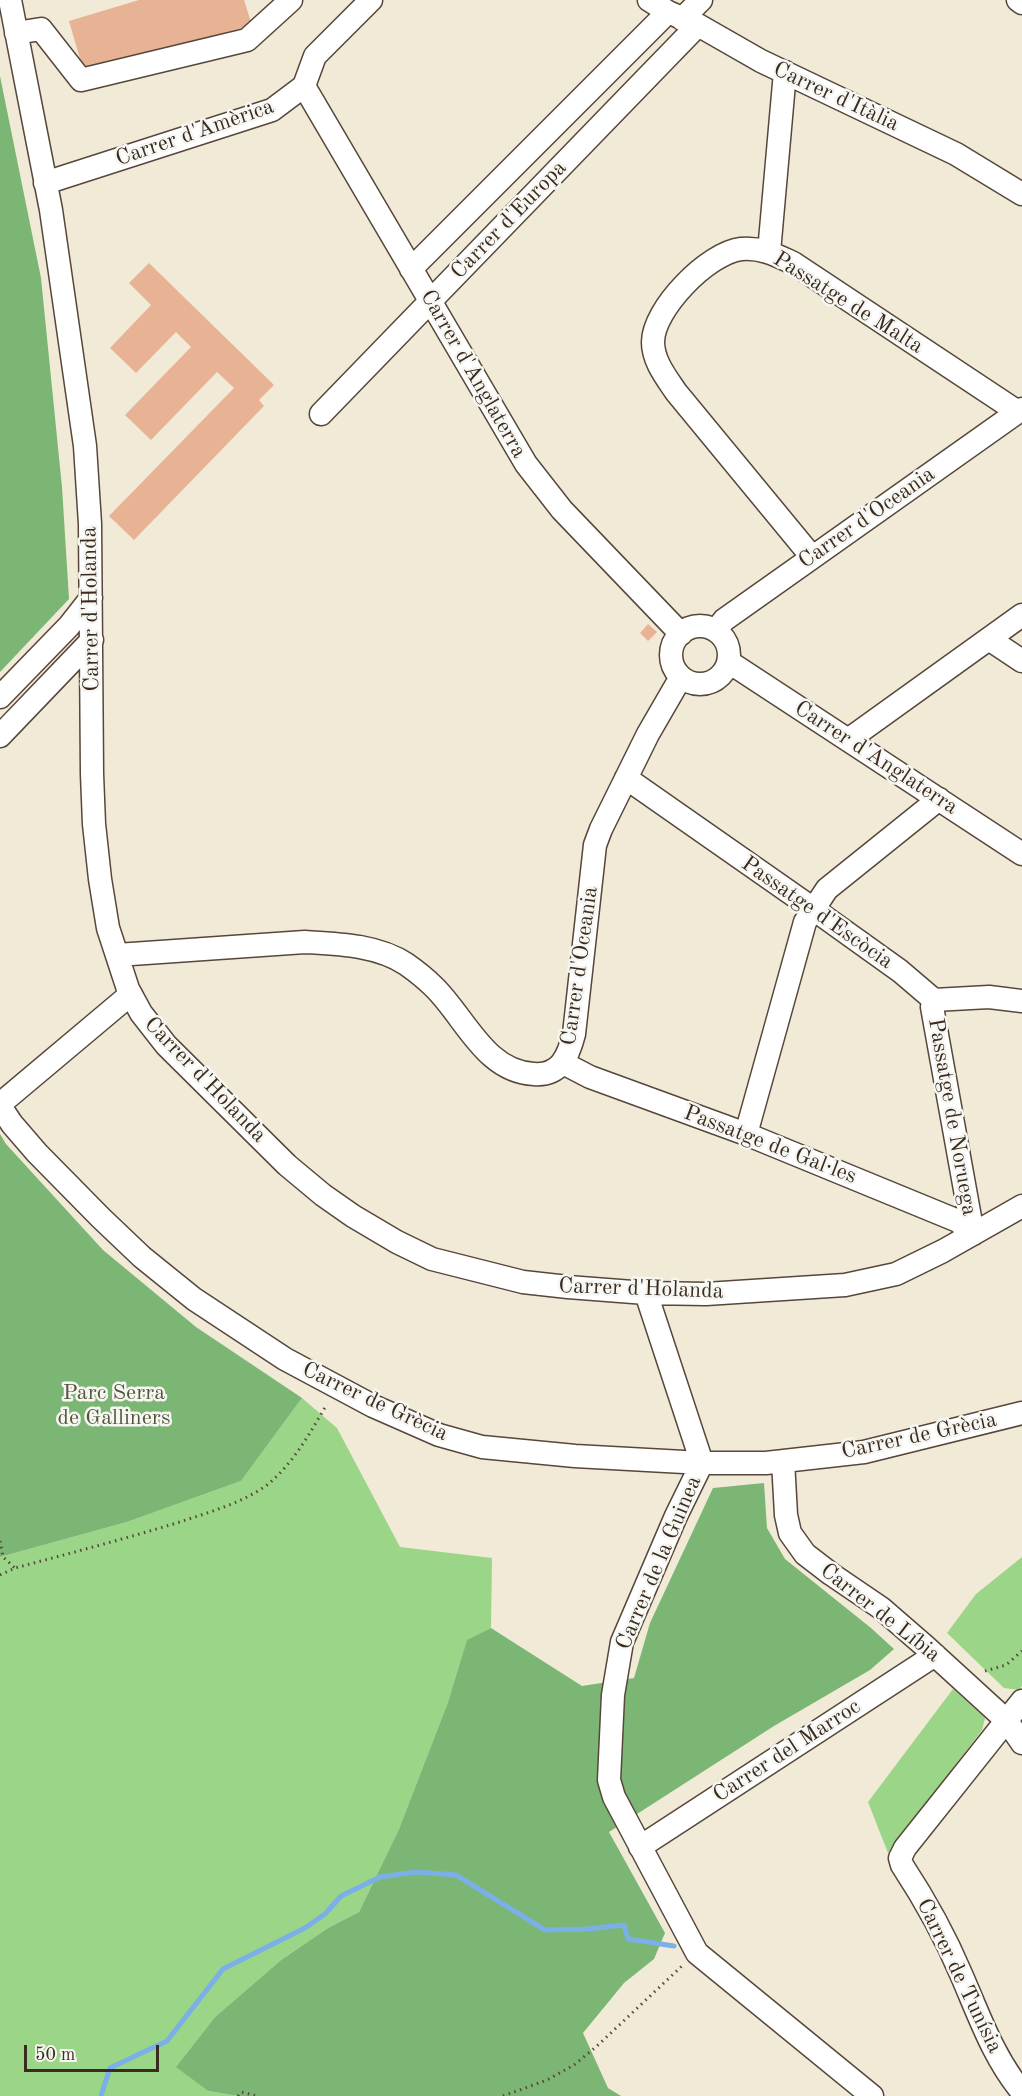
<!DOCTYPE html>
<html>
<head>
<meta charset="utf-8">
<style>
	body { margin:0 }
	#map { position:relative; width:1022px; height:2096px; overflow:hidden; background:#f1ead7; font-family:"Old Standard TT",serif }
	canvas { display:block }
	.scale { position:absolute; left:24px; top:2045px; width:135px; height:27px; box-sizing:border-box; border:3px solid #3b2a1e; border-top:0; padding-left:8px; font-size:18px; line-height:21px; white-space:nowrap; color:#3b2a1e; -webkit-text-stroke:4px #f6f6f2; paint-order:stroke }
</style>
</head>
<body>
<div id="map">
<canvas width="1022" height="2096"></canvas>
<div class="scale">50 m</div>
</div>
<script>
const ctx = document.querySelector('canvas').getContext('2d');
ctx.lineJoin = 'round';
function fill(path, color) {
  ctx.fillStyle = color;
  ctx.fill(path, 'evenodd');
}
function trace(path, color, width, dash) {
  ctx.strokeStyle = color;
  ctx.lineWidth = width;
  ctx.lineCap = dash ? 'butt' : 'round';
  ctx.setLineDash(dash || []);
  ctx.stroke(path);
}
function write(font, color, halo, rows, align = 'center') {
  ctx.font = font + ' "Old Standard TT",serif';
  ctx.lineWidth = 5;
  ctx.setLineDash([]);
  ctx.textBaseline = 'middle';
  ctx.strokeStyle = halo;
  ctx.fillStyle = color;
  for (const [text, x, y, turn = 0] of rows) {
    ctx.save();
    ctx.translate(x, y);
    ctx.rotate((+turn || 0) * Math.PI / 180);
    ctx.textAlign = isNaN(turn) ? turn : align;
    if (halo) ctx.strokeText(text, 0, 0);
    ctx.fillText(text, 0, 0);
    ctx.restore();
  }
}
fill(new Path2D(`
	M 302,1398 L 337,1428 L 400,1547 L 492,1558 L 491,1628 L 467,1641 L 448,1702 L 399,1829 L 359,1912 L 328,1928 L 281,1960 L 215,2017 L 177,2066 L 208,2091 L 238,2096 L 0,2096 L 0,1557 L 127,1522 L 241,1481 Z
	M 1022,1557 L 1022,1686 L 1019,1690 L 1004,1688 L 947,1633 L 976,1594 Z
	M 953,1689 L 985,1718 L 982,1730 L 888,1853 L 868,1802 Z`), '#9bd588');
fill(new Path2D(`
	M 0,76 L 41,278 L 62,487 L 69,599 L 0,672 Z
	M 0,1134 L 6,1144 L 103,1250 L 196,1327 L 302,1398 L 241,1481 L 127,1522 L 0,1557 Z
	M 764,1483 L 767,1528 L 785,1559 L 871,1628 L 894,1649 L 870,1670 L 774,1726 L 609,1832 L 665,1933 L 654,1959 L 624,1983 L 583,2033 L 608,2088 L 621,2096 L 238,2096 L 208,2091 L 176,2067 L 215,2017 L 281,1960 L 328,1928 L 359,1912 L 399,1829 L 448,1702 L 467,1640 L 491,1628 L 582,1686 L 634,1678 L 650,1623 L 713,1488 Z`), '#7cb674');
trace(new Path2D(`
	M 101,2096 L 110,2068 L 167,2041 L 223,1969 L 305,1928 L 325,1914 L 341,1896 L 380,1877 L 416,1872 L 456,1875 L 545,1930 L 587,1929 L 624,1925 L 628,1939 L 674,1946`), '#7bafe8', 5);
fill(new Path2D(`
	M 139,0 L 244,0 L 252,25 L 84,73 L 69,21 Z
	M 149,263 L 274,385 L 259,400 L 264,406 L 134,540 L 109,516 L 234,388 L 217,372 L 151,440 L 125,415 L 191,347 L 176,332 L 136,373 L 110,348 L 151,305 L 129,283 Z
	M 648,624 L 657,632 L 648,641 L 640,633 Z`), '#e8b394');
const minor = new Path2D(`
	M 10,0 L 51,210 L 85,446 L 90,524 L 92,774 L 94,824 L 100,879 L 108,928 L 128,989 L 141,1013 L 166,1045 L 287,1165 L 323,1195 L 353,1216 L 397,1242 L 432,1259 L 523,1282 L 568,1287 L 646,1293 L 706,1294 L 845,1285 L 896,1274 L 943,1251 L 1022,1206
	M 649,0 L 668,12 L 698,25 L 761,61 L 956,154 L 1022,194
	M 1018,0 L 1022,3
	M 682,19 L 701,0
	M 16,33 L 41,29 L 81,80 L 247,40 L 291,0
	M 304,86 L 526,464 L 562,510 L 681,634
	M 45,183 L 272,110 L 304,86 L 315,56 L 371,0
	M 769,252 L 785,72
	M 411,269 L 668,12
	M 321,414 L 698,25
	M 812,557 L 676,392 C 666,377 653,361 653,342 C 653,309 708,253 741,249 C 761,247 776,255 793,263 L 1018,412
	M671 655a29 29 0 1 1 58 0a29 29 0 1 1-58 0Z
	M 716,630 L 724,620 L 1022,409
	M 989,639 L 1022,661
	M 729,662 L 1022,854
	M 0,697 L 69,626 L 91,598
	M 0,736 L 92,640
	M 848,740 L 1022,615
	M 626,778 L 812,908 L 900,971 L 934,1000 L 989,997 L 1022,1001
	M 117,955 L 305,942 C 339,944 377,945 406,964 C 416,971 426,979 434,987 C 465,1017 485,1072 534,1074 C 560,1076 568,1057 574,1034 L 595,845 L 601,829 L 648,734 L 681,677
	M 934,1000 L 932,1007 L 973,1234
	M 563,1063 L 590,1077 L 746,1134 L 958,1221 L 973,1234
	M 0,1104 L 131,994
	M 0,1106 L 12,1124 L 37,1153 L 101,1218 L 142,1257 L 194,1299 L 285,1359 L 373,1406 L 439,1435 L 482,1447 L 575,1456 L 702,1463 L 766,1463 L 864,1452 L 1022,1413
	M 746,1134 L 805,922 L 827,889 L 939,799
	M 646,1293 L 702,1463 L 676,1516 L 622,1642 L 613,1695 L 609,1780 L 614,1797 L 697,1953 L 872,2096
	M 783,1461 L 786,1515 L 790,1533 L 805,1554 L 831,1574 L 881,1608 L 926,1647 L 1007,1721 L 1022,1743
	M 1022,1701 L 905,1848 L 900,1858 L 902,1865 C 925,1900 945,1936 961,1974 C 979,2015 993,2057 1022,2092
	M 640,1847 L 935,1655`);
trace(minor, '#56473a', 25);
trace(new Path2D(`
	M 0,1541 L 3,1557 L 15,1568
	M 0,1575 L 15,1568 C 71,1553 128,1538 183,1521 C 212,1511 242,1503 267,1485 C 293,1464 310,1433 327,1404
	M 985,1671 L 1006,1665 L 1022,1651
	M 238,2096 L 241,2092 L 257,2096
	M 503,2096 L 547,2080 L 574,2065 L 597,2046 L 683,1965`), '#56473a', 3, [1.5, 4.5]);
trace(minor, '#fff', 22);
write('22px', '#3b2a1e', '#f6f6f2', [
	["Carrer d'Itàlia",836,97,25],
	["Carrer d'Amèrica",195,133,-19],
	["Carrer d'Europa",509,220,-46],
	["Passatge de Malta",848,303,32],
	["Carrer d'Anglaterra",473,374,60],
	["Carrer d'Oceania",867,518,-35],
	["Carrer d'Holanda",91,609,-91],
	["Carrer d'Anglaterra",876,758,33],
	["Passatge d'Escòcia",817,913,35],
	["Carrer d'Oceania",580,966,-82],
	["Carrer d'Holanda",205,1080,46],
	["Passatge de Noruega",952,1117,80],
	["Passatge de Gal·les",770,1145,21],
	["Carrer d'Holanda",641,1289,2],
	["Carrer de Grècia",375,1402,25],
	["Carrer de Grècia",919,1436,-12],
	["Carrer de la Guinea",659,1563,-67],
	["Carrer de Líbia",880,1613,38],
	["Carrer del Marroc",787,1751,-33],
	["Carrer de Tunísia",959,1976,64]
]);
write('22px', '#535538', '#f6f6f2', [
	["Parc Serra",114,1393],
	["de Galliners",114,1418]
]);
</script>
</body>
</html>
